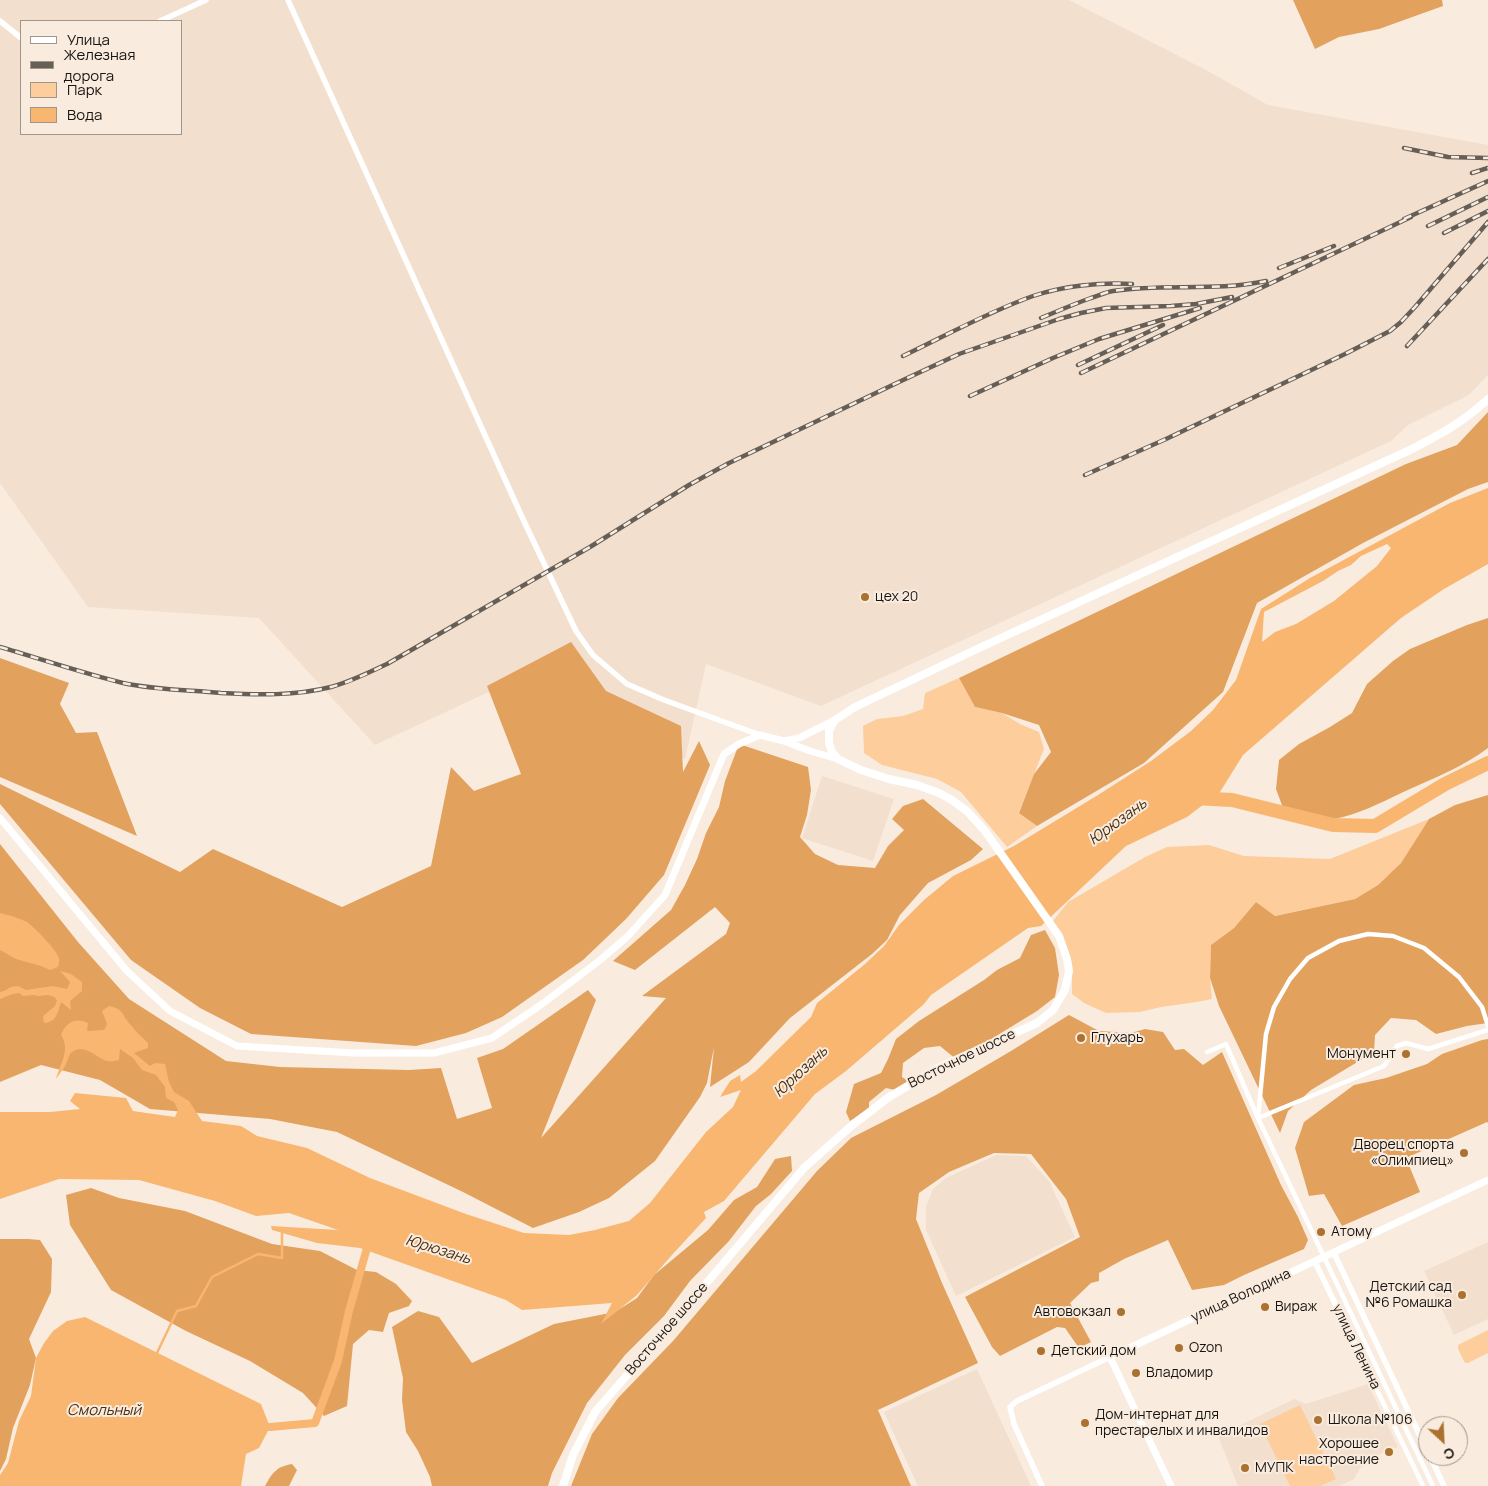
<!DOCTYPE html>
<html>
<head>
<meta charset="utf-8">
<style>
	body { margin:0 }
	#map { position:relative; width:1488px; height:1486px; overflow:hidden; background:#f9ecdf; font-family:Manrope,sans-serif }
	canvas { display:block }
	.legend { position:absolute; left:20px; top:20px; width:162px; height:115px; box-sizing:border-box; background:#f9ecdf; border:1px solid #9f968c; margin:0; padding:6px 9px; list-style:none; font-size:15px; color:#181410 }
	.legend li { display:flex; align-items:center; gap:10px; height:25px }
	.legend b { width:25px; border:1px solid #9f968c }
	.north { position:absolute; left:1418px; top:1416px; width:50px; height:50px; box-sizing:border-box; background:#f9ecdf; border:1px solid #9f968c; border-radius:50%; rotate:155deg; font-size:14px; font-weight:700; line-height:20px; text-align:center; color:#181410 }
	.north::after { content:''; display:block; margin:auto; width:18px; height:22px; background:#ab7130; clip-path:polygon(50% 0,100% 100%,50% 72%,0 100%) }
</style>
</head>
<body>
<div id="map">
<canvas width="1488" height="1486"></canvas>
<ul class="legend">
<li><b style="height:6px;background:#fff"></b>Улица</li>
<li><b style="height:6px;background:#665f58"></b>Железная дорога</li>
<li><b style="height:14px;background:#fecd9c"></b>Парк</li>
<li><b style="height:14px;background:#f8b671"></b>Вода</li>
</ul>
<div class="north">С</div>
</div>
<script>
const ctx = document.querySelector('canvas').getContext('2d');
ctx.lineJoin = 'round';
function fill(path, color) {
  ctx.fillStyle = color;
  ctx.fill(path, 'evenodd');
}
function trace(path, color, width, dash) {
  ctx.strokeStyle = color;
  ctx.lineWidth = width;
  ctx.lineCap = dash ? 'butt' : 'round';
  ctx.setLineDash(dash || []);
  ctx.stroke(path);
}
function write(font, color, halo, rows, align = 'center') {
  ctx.font = font + ' Manrope,sans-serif';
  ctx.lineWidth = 4;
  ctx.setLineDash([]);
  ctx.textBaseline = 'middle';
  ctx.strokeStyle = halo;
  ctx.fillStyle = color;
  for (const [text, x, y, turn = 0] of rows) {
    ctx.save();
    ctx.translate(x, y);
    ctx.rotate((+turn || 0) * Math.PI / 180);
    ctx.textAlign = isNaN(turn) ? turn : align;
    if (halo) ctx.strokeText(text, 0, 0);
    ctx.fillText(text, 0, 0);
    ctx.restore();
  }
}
fill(new Path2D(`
	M 0,0 L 1069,0 L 1208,71 L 1268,105 L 1488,145 L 1488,375 L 1469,395 L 1408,425 L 1391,441 L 821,706 L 706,664 L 685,759 L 540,668 L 375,745 L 259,618 L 88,607 L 0,483 ZM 21,21 L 181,21 L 181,134 L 21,134 Z
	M 822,776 L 894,799 L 873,861 L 802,838 Z
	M 996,1155 L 1026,1156 L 1049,1181 L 1075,1237 L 956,1296 L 926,1230 L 926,1207 L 933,1189 L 946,1178 Z
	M 1488,1242 L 1488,1319 L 1454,1335 L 1424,1271 Z
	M 977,1369 L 1031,1486 L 918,1486 L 884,1412 Z
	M 1368,1384 L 1398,1447 L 1382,1453 L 1360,1468 L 1354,1479 L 1339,1486 L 1238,1486 L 1218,1436 L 1294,1399 L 1306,1404 Z`), '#f2dfcd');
fill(new Path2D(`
	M 959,678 L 975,707 L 1002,713 L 1020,724 L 1039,732 L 1044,749 L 1019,812 L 1037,826 L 1007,847 L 961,792 L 937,779 L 882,765 L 864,753 L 863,726 L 877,719 L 903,716 L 923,709 L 925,693 Z
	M 1429,819 L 1401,863 L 1378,885 L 1355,899 L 1274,916 L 1256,902 L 1234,928 L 1211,945 L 1210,978 L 1212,999 L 1197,1002 L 1161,1007 L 1140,1012 L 1106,1013 L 1084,1003 L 1072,994 C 1073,962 1069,948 1053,921 L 1068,902 L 1145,857 L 1167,847 L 1209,845 L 1244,856 L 1330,859 Z
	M 1488,1330 L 1488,1353 L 1468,1363 L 1465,1363 L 1458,1349 L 1458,1345 Z
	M 1300,1405 L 1336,1479 L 1320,1486 L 1290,1486 L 1260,1424 Z`), '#fecd9c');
fill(new Path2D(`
	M 1293,0 L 1442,0 L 1443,6 L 1379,29 L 1339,37 L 1315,49 Z
	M 1488,412 L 1488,482 L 1468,489 L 1363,543 L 1257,603 L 1223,692 L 1144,763 L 1037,826 L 1019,813 L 1034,774 L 1051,752 L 1039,725 L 1002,713 L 975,707 L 959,678 L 1406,464 L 1457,445 Z
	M 1488,618 L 1488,748 C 1464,766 1437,777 1410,789 C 1388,799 1366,811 1343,817 C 1324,822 1305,819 1286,816 L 1276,789 L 1279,760 L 1299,744 L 1330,727 L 1352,713 L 1367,684 L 1393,661 L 1410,649 L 1467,625 Z
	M 571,642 L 606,691 L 681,726 L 683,772 L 699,741 L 710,765 L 664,875 L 626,919 L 583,960 L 502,1017 L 466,1033 L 416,1046 L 251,1034 L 200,1008 L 131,960 L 0,804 L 0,784 L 180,872 L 213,849 L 342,907 L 431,866 L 451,767 L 474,791 L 521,774 L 487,686 Z
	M 0,658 L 69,683 L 60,704 L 76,733 L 97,732 L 137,836 L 0,777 Z
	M 739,744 L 808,767 L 811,790 L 807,815 L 800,837 L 815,854 L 838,865 L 875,868 L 888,846 L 904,830 L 892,819 L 903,806 L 923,799 L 983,849 L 971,860 L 928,883 L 900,915 L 887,940 L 872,954 L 790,1018 L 749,1062 L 710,1087 L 714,1047 L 707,1083 L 700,1097 L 655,1161 L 609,1198 L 579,1212 L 533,1228 L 463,1192 L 337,1132 L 270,1119 L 150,1109 L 100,1080 L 41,1065 L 0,1082 L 0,844 L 78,942 L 129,999 L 226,1061 L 280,1067 L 409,1070 L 441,1068 L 457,1119 L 492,1108 L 477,1058 L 503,1049 L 588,990 L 596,1000 L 541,1138 L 666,998 L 642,996 L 726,934 L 730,923 L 715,907 L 635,970 L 613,961 L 671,910 L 685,885 L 697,859 L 706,833 L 719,807 L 725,781 Z
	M 1488,795 L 1488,1023 L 1467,1026 L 1436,1034 L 1416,1020 L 1391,1018 L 1375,1035 L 1374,1052 L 1311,1090 L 1288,1111 L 1280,1133 L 1219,1006 L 1210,978 L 1211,945 L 1234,928 L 1256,902 L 1275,916 L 1355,899 L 1378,885 L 1401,863 L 1429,819 L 1455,805 Z
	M 1045,930 L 1055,948 L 1059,975 L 1055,997 L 1037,1011 L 957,1060 L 940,1046 L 924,1048 L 903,1063 L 902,1077 L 911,1083 L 899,1091 L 886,1088 L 869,1102 L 869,1108 L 850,1121 L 846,1112 L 854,1084 L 881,1073 L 888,1059 L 896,1039 L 919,1021 L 984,980 L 997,970 L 1020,958 L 1031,935 Z
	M 1069,1015 L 1099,1031 L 1131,1033 L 1145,1029 L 1163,1032 L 1175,1050 L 1184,1049 L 1203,1065 L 1222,1052 L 1281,1185 L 1298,1217 L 1308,1240 L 1304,1249 L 1244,1275 L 1224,1285 L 1192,1290 L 1168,1240 L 1124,1259 L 1099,1273 L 1099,1281 L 1091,1283 L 1070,1303 L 1091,1342 L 1079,1348 L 1065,1328 L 1057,1327 L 1000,1356 L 992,1347 L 965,1297 L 1080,1237 L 1066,1199 L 1031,1154 L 994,1153 L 949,1172 L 919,1193 L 916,1219 L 942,1283 L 978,1363 L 878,1410 L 911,1486 L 571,1486 L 592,1434 L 618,1398 L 673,1341 L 817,1171 L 851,1138 L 936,1095 L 1011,1051 Z
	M 1488,1039 L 1488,1123 L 1487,1122 L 1406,1158 L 1420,1192 L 1342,1226 L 1324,1194 L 1309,1196 L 1295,1148 L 1304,1122 L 1354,1085 L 1386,1078 L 1427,1064 L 1442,1054 L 1482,1040 Z
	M 791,1156 L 792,1171 L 771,1194 L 756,1206 L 729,1241 L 690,1281 L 664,1316 L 625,1355 L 587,1403 L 552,1473 L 548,1486 L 432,1486 L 430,1477 L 418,1451 L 406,1432 L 402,1400 L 403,1378 L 392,1327 L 418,1311 L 439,1317 L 472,1363 L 554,1324 L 615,1312 L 637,1298 L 654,1275 L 708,1230 L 734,1200 L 757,1187 L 775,1159 Z
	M 91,1188 L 119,1198 L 185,1211 L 272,1244 L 320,1251 L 357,1270 L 376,1272 L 396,1284 L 412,1301 L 409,1306 L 389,1313 L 383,1332 L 369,1330 L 353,1344 L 347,1406 L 324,1416 L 303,1393 L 250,1361 L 186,1331 L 111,1290 L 70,1225 L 66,1195 Z
	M 0,1239 L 28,1239 L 40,1240 L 52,1259 L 51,1292 L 29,1339 L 36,1358 L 30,1385 L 13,1428 L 6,1459 L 0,1471 Z
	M 292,1464 L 297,1470 L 289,1486 L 265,1486 C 273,1472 276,1467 292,1464 Z`), '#e2a15d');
fill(new Path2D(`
	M 1488,488 L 1488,564 L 1444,589 L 1401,618 L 1243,755 L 1220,792 L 1187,817 L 1126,846 L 1041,926 L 1028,928 L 931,995 L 924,1004 L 846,1071 L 815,1094 L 724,1201 L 704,1212 L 706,1218 L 671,1256 L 637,1295 L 601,1324 L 612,1303 L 522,1310 L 506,1300 L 360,1248 L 317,1243 L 272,1230 L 271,1226 L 338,1230 L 289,1213 L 256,1216 L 215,1201 L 139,1180 L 59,1179 L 0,1199 L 0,1112 L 50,1112 L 80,1109 L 70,1101 L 75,1093 L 126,1098 L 133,1111 L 175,1117 L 178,1110 L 174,1102 L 166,1098 L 165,1087 L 156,1075 L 142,1070 L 133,1058 L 120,1049 L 119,1060 C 115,1061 111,1062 107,1061 C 98,1059 82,1040 70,1054 C 68,1058 67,1062 65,1066 C 63,1070 59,1074 56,1079 C 60,1064 71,1050 61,1035 C 66,1022 75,1017 88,1023 L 87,1031 L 104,1030 L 107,1024 L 102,1011 L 109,1006 C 124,1009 121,1014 130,1024 C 135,1031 142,1037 148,1043 L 148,1048 L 134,1053 L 150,1066 L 155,1063 L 165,1064 L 169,1082 L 174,1092 L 189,1101 L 202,1121 L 241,1126 L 257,1136 L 307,1148 L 370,1178 L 466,1214 L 524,1233 L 569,1235 L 595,1230 L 629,1221 L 650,1203 L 706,1132 L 733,1107 L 741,1090 L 720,1097 L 730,1081 L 740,1075 L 741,1082 L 756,1071 L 811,1017 L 817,1003 L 865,964 L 884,946 L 899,925 L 924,900 L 953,876 L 1014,846 L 1098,795 L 1151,761 L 1191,731 L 1213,710 L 1236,680 L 1261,609 L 1310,578 L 1450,503 ZM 1387,544 L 1391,548 L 1377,566 L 1334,601 L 1296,624 L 1275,632 L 1262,642 L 1264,612 L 1323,581 L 1338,571 L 1351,565 L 1361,556 Z
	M 0,913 C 9,915 19,918 27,922 C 34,927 58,951 59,959 C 60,961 58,965 58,967 L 50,970 L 41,966 L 16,959 L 0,950 Z
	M 60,971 L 71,974 L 82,982 L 82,991 L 70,1001 L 71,1010 L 61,1002 C 58,1012 57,1022 44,1023 L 43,1016 L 55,1006 L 57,1000 L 54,997 L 48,995 L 39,996 L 33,995 L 23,996 L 19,993 L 13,994 L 0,999 L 0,992 L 4,991 L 11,987 L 18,986 L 26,990 L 53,986 L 67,989 L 70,982 Z
	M 85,1317 L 261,1404 L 270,1427 L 259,1448 L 246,1454 L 241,1486 L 0,1486 L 0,1475 L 8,1463 L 19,1421 L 31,1396 L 36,1358 L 44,1343 L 53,1331 L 67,1321 Z`), '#f8b671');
trace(new Path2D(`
	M 156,1355 L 177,1311 L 196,1306 L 212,1277 L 258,1254 L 282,1258 L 282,1232`), '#f8b671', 2.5);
trace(new Path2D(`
	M 270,1427 L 315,1423 L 338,1361 L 349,1311 L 369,1241`), '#f8b671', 8);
trace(new Path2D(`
	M 1193,798 L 1232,800 L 1333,825 L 1375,826 L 1445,784 L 1488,763`), '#f8b671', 14);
trace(new Path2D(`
	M 1488,1026 L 1482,1007 L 1459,977 L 1424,948 L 1393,936 L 1368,934 L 1339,941 L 1308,958 L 1290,979 L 1274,1007 L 1266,1034 L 1258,1118 L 1384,1066 L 1397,1046 L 1406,1043 L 1428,1049 L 1488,1030
	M 1207,1052 L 1226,1044 L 1258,1118 L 1433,1486
	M 1364,1363 L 1423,1486`), '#fff', 4.5);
trace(new Path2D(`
	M 288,0 L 522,517 L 576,631 L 593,655 L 627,684 L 664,700 L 760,735
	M 0,21 L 21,38
	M 160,21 L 206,0
	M 1334,1253 L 1428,1453
	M 1315,1262 L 1364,1363
	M 1430,1456 L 1444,1486
	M 1042,1486 L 1014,1424 L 1010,1407 L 1017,1401 L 1110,1357`), '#fff', 5.5);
trace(new Path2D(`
	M 784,741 L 810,751 L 838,759
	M 0,818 L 127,971 L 170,1011 L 237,1046 L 354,1053 L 434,1053 L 492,1038 L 542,1004 L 599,961 L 628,936 L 665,895 L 724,754 L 739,744 L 760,735 L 784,741 L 799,738 L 835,720
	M 1171,1486 L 1110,1357 L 1488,1180`), '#fff', 7);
trace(new Path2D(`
	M 563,1486 L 573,1455 L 595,1412 L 705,1285 L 804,1168 L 850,1127 L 889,1097 L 938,1068 L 1037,1023 L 1053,1010 L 1065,990 L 1069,971 L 1067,959 L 1059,936 L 985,831 L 968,812 L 952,800 L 939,793 L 917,785 L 889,779 L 861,770 L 838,759 L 832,752 L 829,743 L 829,730 L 835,720 L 855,707 L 977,649 L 1410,450 C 1439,435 1464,422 1488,399`), '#fff', 8);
const rail = new Path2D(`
	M 1404,148 L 1448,157 L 1488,158
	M 1472,173 L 1488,168
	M 1404,219 L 1488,181
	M 1428,226 L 1488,197
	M 1444,233 L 1488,211
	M 1279,268 L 1334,246
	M 1041,318 C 1058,311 1074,304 1091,298 C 1098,296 1106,292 1113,291 C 1164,283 1215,292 1266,281
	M 1407,346 L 1488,259
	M 903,356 C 945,336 988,312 1033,296 C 1063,286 1100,282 1132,284
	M 1078,365 L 1163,325
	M 1081,373 L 1411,217
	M 970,396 L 1053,358 L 1099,339 L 1200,308
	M 1085,475 L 1166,439 L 1345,354 L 1390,331 L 1401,322 L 1415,307 L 1488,222
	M 0,647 C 41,659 82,673 123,683 C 155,690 189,690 221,693 C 258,695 295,696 331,687 C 350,682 368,673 387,664 L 590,547 L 689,485 L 729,463 L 901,381 L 959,354 L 1059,319 L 1081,313 L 1106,308 L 1171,306 L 1196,304 L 1232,297`);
trace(rail, '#665f58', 4.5);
trace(rail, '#f9ecdf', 2.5, [8]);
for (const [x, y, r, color] of [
	[865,597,5,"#ab7130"],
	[1081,1038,5,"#ab7130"],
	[1406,1054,5,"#ab7130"],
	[1464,1153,5,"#ab7130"],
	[1321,1232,5,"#ab7130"],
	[1462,1295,5,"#ab7130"],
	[1265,1307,5,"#ab7130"],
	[1121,1312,5,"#ab7130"],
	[1179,1348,5,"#ab7130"],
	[1041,1351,5,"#ab7130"],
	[1136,1373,5,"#ab7130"],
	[1318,1420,5,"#ab7130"],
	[1085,1423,5,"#ab7130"],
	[1389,1452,5,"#ab7130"],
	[1245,1468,5,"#ab7130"]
]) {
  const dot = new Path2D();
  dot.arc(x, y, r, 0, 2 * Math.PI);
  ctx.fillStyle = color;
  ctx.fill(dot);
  trace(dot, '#f9ecdf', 2);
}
write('14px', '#181410', '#f9ecdf', [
	["цех 20",875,597],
	["Глухарь",1091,1038],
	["Монумент",1396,1054,"right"],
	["Дворец спорта",1454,1145,"right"],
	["«Олимпиец»",1454,1161,"right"],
	["Атому",1331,1232],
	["Детский сад",1452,1287,"right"],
	["№6 Ромашка",1452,1303,"right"],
	["Вираж",1275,1307],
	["Автовокзал",1111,1312,"right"],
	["Ozon",1189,1348],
	["Детский дом",1051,1351],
	["Владомир",1146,1373],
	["Дом-интернат для",1095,1415],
	["престарелых и инвалидов",1095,1431],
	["Школа №106",1328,1420],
	["Хорошее",1379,1444,"right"],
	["настроение",1379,1460,"right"],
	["МУПК",1255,1468]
], 'left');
write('14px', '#181410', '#f9ecdf', [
	["Восточное шоссе",962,1059,-26],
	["улица Володина",1241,1296,-25],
	["Восточное шоссе",667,1329,-49],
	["улица Ленина",1356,1347,64]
]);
write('italic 15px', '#4a3012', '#f9ecdf', [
	["Юрюзань",1118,822,-36],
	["Юрюзань",801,1072,-43],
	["Юрюзань",438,1250,17],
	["Смольный",104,1411]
]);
</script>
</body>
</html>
